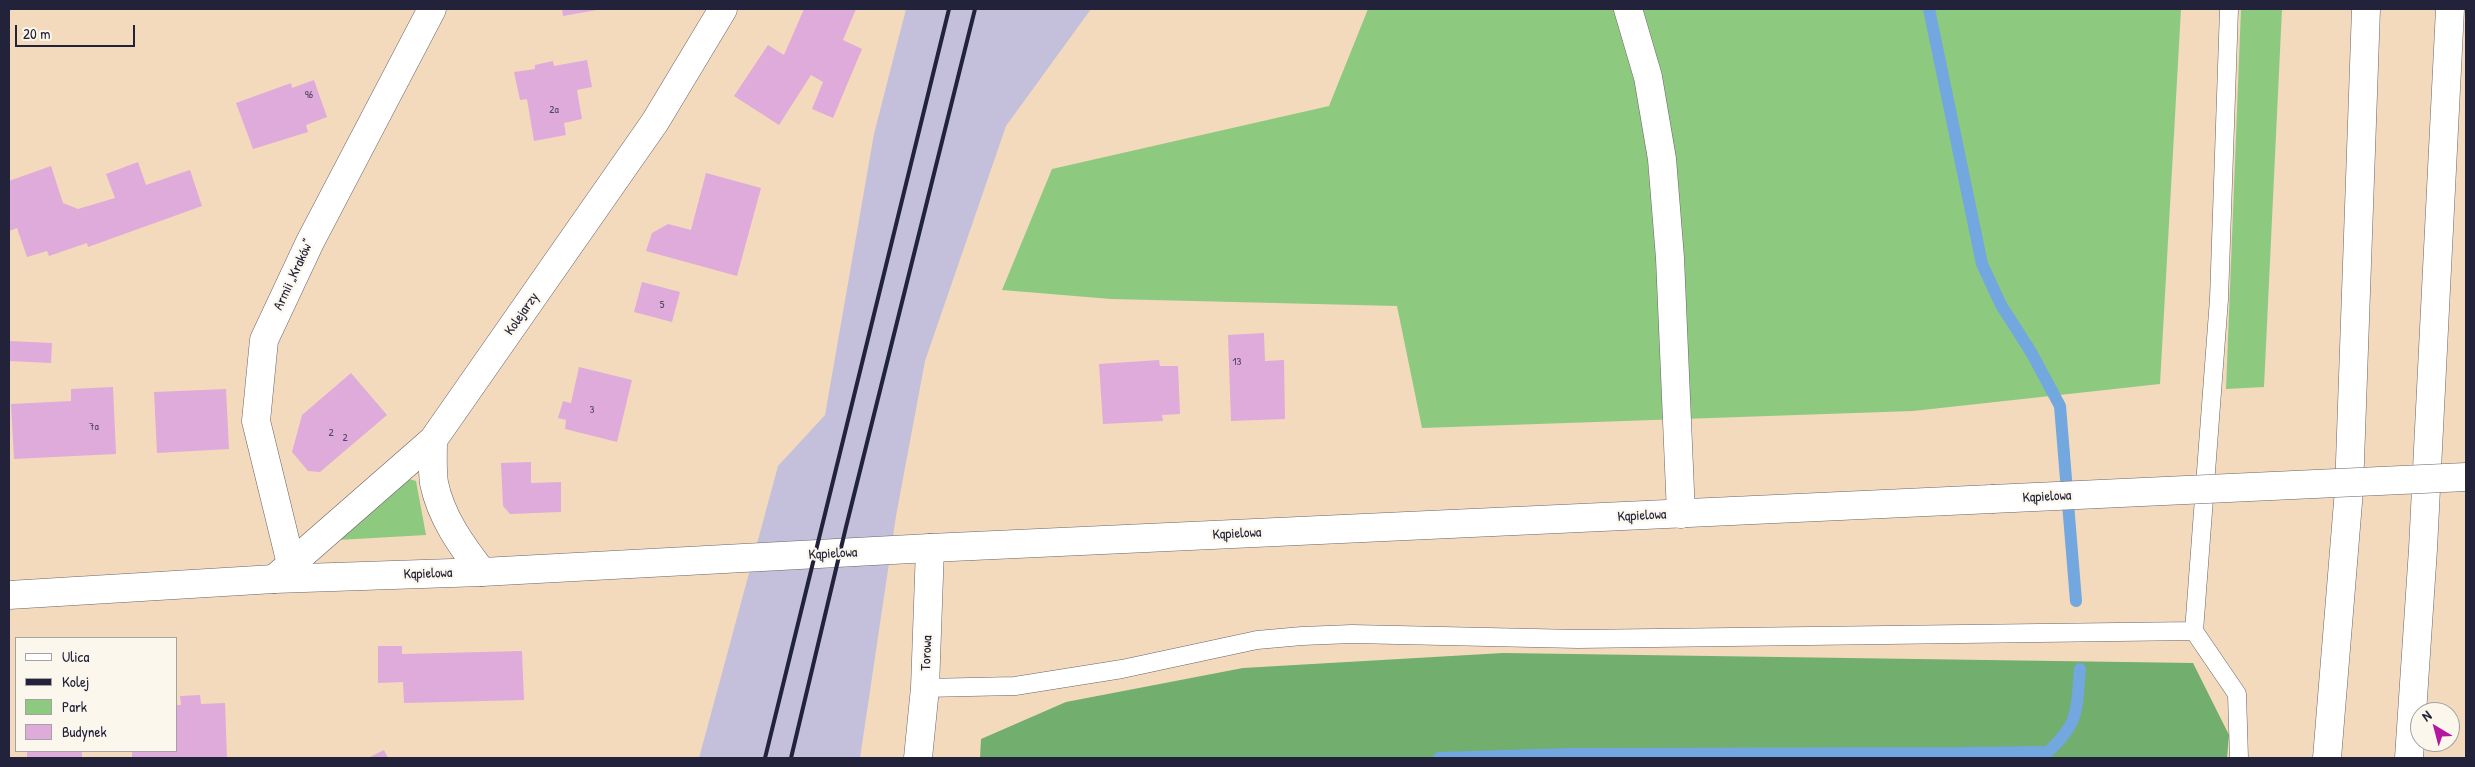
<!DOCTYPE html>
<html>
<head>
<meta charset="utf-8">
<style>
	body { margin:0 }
	#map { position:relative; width:2475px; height:767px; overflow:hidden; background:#f3dabc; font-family:"Patrick Hand",sans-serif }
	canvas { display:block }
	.frame { position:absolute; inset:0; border:10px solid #22223b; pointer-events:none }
	.legend { position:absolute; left:15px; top:637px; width:162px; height:115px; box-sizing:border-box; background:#fbf7ec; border:1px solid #a4a2a5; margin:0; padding:6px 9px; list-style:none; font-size:15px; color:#22223b }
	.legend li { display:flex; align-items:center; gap:10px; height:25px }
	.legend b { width:25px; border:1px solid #a4a2a5 }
	.north { position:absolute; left:2410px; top:702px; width:50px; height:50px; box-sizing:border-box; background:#fbf7ec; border:1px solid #a4a2a5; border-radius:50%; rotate:323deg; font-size:14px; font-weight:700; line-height:20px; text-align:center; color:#22223b }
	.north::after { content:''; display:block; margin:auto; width:18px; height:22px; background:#b5179e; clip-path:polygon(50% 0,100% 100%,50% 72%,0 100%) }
	.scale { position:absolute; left:15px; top:25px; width:120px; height:22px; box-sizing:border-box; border:2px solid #22223b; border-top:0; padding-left:6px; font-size:15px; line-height:18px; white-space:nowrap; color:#22223b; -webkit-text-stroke:4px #fbf7ec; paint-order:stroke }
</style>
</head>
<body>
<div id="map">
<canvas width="2475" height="767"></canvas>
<div class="frame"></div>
<ul class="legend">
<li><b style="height:6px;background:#fff"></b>Ulica</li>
<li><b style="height:6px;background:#22223b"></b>Kolej</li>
<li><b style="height:14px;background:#8dca80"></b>Park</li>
<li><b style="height:14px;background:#dfabdb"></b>Budynek</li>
</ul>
<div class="north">N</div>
<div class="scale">20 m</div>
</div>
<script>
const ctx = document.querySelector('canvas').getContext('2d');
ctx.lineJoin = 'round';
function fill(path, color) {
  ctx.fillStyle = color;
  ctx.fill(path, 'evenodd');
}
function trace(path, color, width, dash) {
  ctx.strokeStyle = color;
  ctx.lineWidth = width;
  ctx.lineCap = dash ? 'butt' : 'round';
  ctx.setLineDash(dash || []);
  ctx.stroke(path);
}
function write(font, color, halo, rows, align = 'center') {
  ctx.font = font + ' "Patrick Hand",sans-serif';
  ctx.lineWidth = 4.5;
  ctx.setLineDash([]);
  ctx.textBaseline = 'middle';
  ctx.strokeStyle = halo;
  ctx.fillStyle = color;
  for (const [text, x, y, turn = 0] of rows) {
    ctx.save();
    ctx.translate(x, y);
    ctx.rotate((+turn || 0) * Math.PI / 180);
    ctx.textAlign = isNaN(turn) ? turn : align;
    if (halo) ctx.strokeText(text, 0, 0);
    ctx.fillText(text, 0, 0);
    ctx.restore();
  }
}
fill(new Path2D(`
	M 906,9 L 1091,9 L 1006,126 L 925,361 L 896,516 L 860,758 L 699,758 L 778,466 L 825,415 L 874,134 Z`), '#c4c0db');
fill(new Path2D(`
	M 1368,9 L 2181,9 L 2160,384 L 1913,411 L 1422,428 L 1397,306 L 1111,299 L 1002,290 L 1052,169 L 1329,106 Z
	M 2241,9 L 2282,9 L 2264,387 L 2226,389 Z
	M 409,479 L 416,481 L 426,535 L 338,540 Z`), '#8dca80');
fill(new Path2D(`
	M 1503,653 L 2193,663 L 2229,735 L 2227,758 L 980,758 L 981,739 L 1066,702 L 1243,668 Z`), '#72ae6e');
trace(new Path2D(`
	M 1929,9 L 1982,264 L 2001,305 L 2031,352 L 2060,406 L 2076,601
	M 1439,758 L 1570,754 L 1961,753
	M 1957,758 L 1961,753 L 2048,752 C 2080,721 2076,712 2080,669`), '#72a7df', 12);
fill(new Path2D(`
	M 562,9 L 597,9 L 597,10 L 563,16 Z
	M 804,9 L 856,9 L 843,40 L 862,49 L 833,118 L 812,109 L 823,82 L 811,75 L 779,125 L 734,96 L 768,45 L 784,55 Z
	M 587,60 L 592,87 L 577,90 L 582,119 L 564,123 L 566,135 L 534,141 L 527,99 L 520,100 L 514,72 L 535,69 L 535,65 L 553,61 L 554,66 Z
	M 314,80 L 327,117 L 306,125 L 308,132 L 253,149 L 236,103 L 291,83 L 292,88 Z
	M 138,162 L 146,185 L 190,170 L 202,206 L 88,247 L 87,243 L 49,256 L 47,251 L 27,257 L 17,228 L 9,231 L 9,181 L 51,166 L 63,203 L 78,209 L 115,198 L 106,174 Z
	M 706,173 L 761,188 L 737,276 L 646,251 L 652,233 L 668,224 L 691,230 Z
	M 642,282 L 680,292 L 672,322 L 634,312 Z
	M 1264,333 L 1265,361 L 1284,360 L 1285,419 L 1231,421 L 1228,335 Z
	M 9,341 L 52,343 L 51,363 L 9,361 Z
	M 1159,360 L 1160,366 L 1178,366 L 1180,414 L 1162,415 L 1163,421 L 1103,424 L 1099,364 Z
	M 579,367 L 632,380 L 617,442 L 565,429 L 566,420 L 558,418 L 563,401 L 571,403 Z
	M 351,373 L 387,415 L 320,472 L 308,471 L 292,452 L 302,415 Z
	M 113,387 L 116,454 L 14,459 L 11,404 L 71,401 L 71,389 Z
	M 226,389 L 229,449 L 157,453 L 154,392 Z
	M 531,462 L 531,483 L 561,482 L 561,512 L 510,514 L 503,506 L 501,463 Z
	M 378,646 L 402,646 L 402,654 L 522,651 L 524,700 L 404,703 L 403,682 L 378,683 Z
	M 200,695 L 201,704 L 225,703 L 227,758 L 132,758 L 132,751 L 176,751 L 176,705 L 181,705 L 180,696 Z
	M 384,750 L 388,758 L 368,758 Z
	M 27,751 L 82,751 L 82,758 L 27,758 Z`), '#dfabdb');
const lane = new Path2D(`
	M 2229,9 L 2219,299 L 2194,631 L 2237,694 L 2239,758
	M 925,688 L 1015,686 L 1122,669 L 1257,640 L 1302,636 L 1352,634 L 1578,639 L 2194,631`);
const street = new Path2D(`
	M 1628,9 L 1648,77 L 1662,159 L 1670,258 L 1681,514
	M 433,440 C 433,454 432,469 434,483 C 441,517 461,545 482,572
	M 291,564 L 256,421 L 264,340 L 310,242 L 432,9
	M 274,579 L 433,440 L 655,122 L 723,9
	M 918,758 L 925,688 L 930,548`);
const secondary = new Path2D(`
	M 9,595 L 274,579 L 482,572 L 930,548 L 1992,499`);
const highway = new Path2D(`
	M 2327,758 L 2349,490 L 2366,9
	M 2409,758 L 2423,549 L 2450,9`);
trace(lane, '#6b6268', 19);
trace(street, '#6b6268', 29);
trace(secondary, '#6b6268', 29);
trace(highway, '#6b6268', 29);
trace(lane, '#fff', 18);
trace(street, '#fff', 28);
trace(secondary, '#fff', 28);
trace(highway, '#fff', 28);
trace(new Path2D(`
	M 765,758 L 949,9
	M 791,758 L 846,527 L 975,9`), '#22223b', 4);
const secondaryBridge = new Path2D(`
	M 1992,499 L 2466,477`);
trace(secondaryBridge, '#6b6268', 29, []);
trace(secondaryBridge, '#fff', 28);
write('11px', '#514463', null, [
	["96",309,95],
	["2a",554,110],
	["5",662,305],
	["13",1237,362],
	["3",592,410],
	["7a",94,427],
	["2",331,433],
	["2",345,438]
]);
write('14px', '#22223b', '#fbf7ec', [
	["Armii „Kraków”",294,275,-65],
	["Kolejarzy",522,314,-55],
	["Kąpielowa",2047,497,-3],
	["Kąpielowa",1642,516,-3],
	["Kąpielowa",1237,534,-3],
	["Kąpielowa",833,554,-3],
	["Kąpielowa",428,574,-2],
	["Torowa",927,653,-88]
]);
</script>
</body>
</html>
